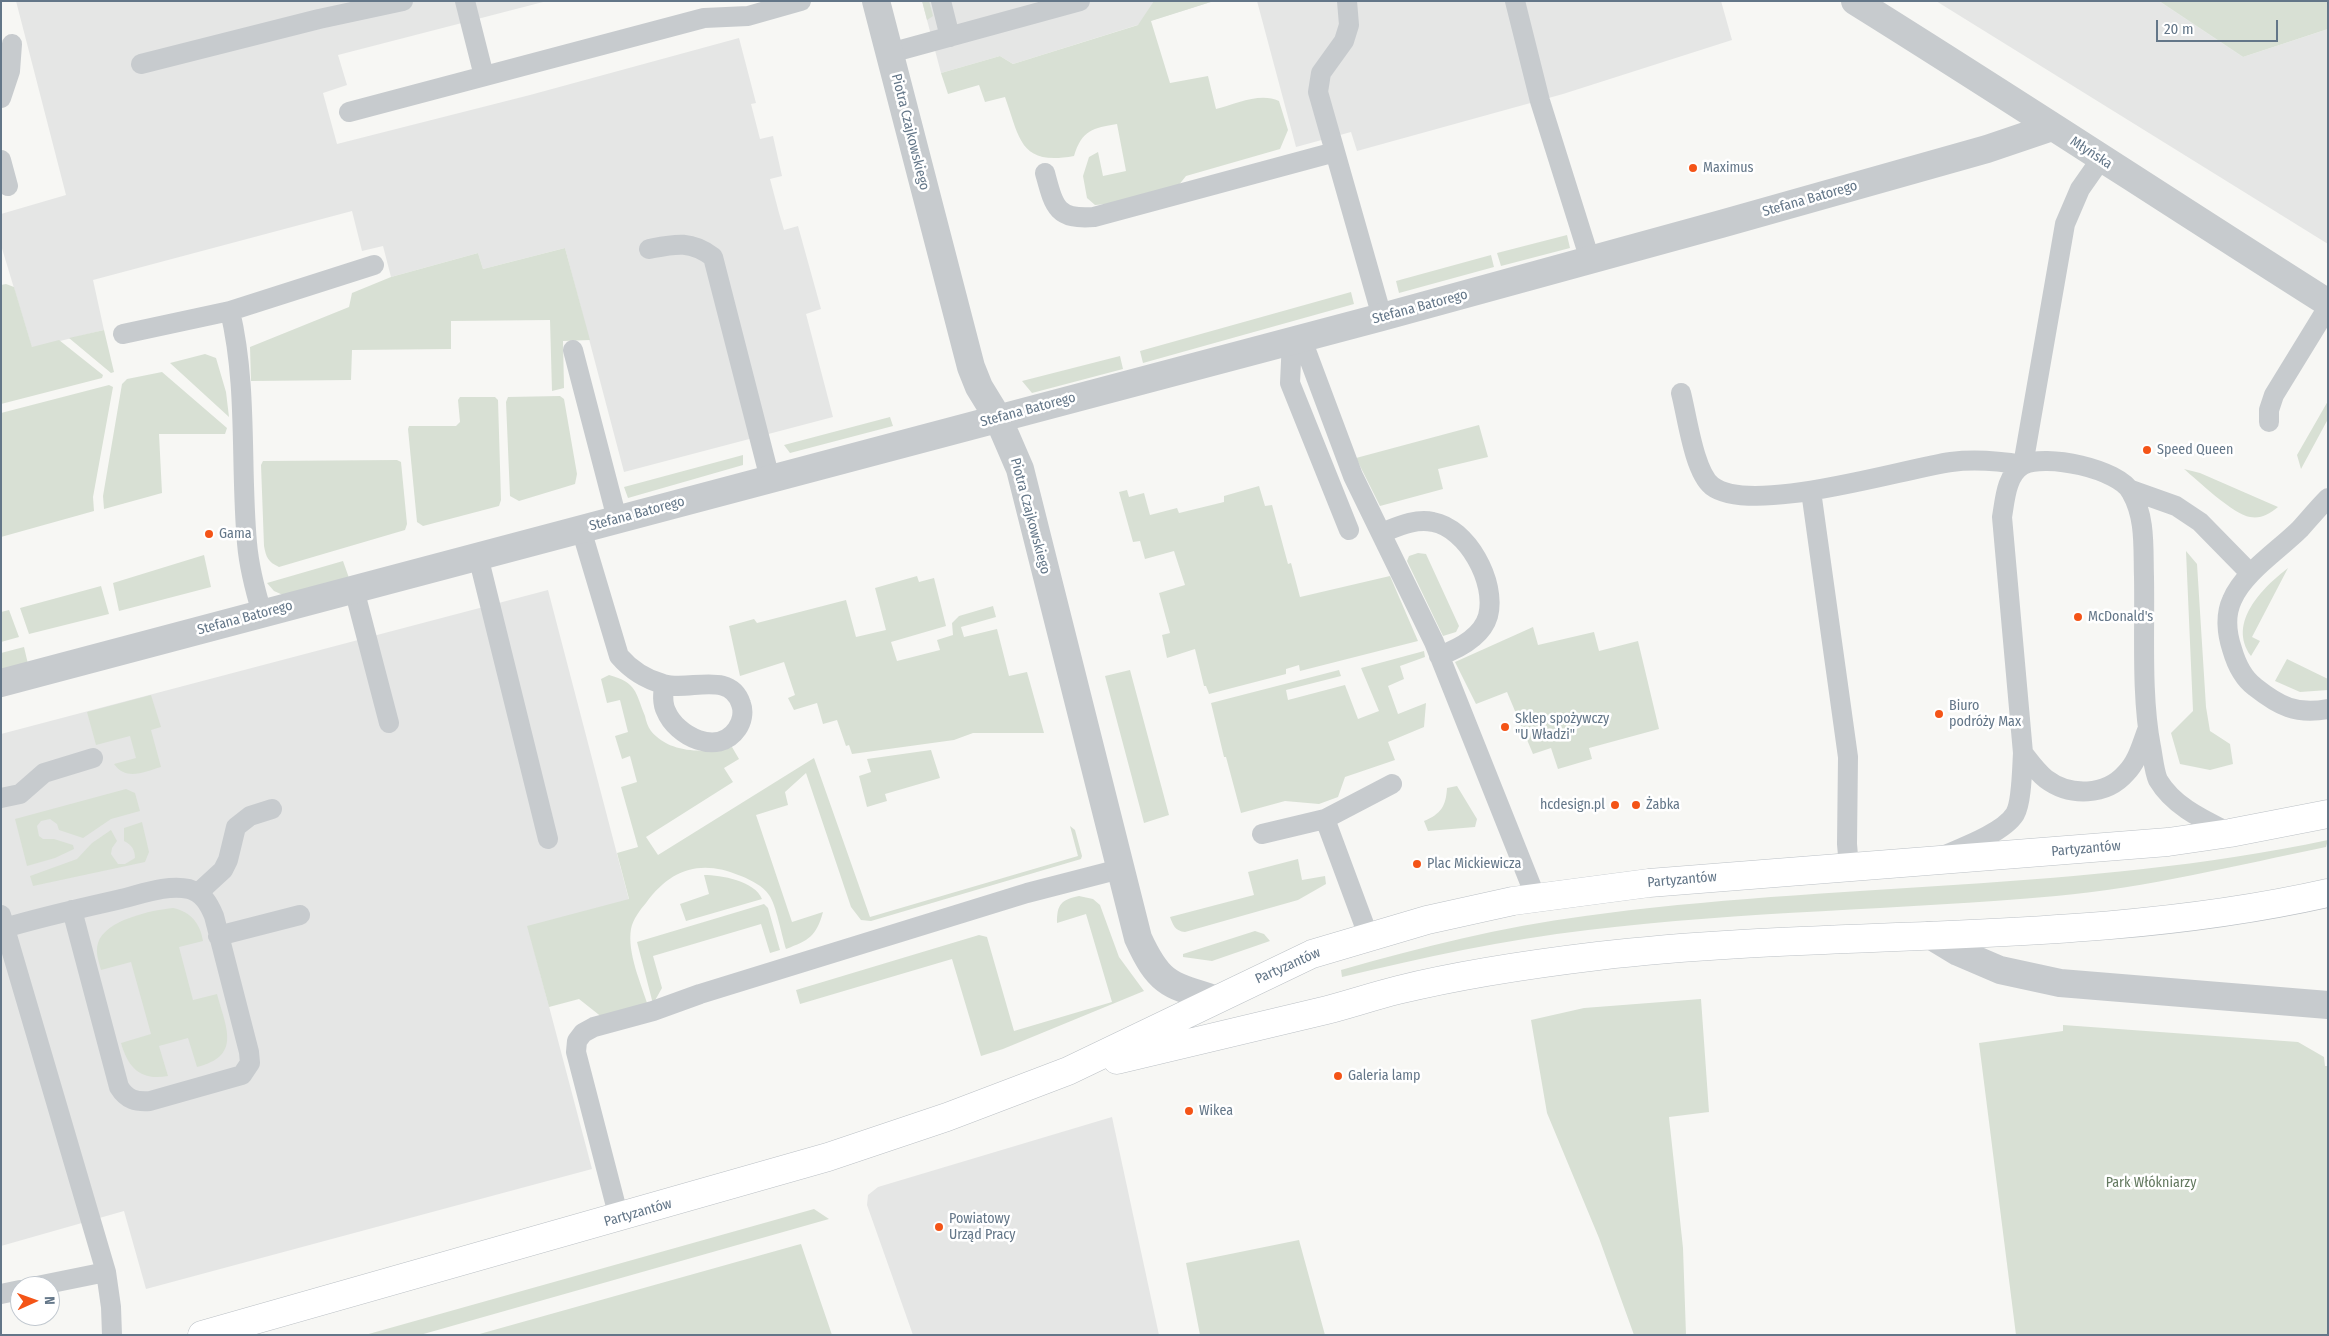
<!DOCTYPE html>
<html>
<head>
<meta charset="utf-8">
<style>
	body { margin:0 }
	#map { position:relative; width:2329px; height:1336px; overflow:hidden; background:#f7f7f4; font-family:"Fira Sans Condensed",sans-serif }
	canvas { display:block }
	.frame { position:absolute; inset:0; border:2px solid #637688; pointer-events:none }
	.north { position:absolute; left:10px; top:1276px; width:50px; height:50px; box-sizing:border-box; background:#fff; border:1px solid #c1c8cf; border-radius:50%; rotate:88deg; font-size:14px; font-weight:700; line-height:20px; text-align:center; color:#637688 }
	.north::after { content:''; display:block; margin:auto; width:18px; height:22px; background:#f45417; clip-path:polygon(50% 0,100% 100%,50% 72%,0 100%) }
	.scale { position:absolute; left:2156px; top:20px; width:122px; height:22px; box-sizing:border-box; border:2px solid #637688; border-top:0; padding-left:6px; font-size:15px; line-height:18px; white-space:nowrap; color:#637688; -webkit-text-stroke:4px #fff; paint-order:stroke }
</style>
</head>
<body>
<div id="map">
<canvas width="2329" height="1336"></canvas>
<div class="frame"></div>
<div class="north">N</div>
<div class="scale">20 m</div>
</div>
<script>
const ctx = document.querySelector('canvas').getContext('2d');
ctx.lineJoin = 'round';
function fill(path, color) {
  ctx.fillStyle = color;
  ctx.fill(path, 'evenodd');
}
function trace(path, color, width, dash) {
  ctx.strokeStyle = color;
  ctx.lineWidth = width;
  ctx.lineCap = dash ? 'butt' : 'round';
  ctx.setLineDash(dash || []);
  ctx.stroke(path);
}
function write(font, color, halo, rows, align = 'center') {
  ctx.font = font + ' "Fira Sans Condensed",sans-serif';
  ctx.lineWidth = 5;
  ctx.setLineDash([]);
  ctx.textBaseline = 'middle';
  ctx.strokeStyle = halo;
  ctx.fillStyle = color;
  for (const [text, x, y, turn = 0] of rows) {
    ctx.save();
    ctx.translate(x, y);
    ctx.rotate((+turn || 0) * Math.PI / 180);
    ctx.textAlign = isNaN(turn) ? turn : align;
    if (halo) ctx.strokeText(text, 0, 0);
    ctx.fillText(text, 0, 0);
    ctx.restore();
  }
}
fill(new Path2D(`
	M 16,1 L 547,1 L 338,55 L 347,85 L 323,93 L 337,144 L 530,95 L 739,38 L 756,103 L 751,104 L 760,139 L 773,136 L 782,176 L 770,179 L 779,213 L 784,230 L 798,226 L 821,309 L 806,314 L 833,417 L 624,472 L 565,248 L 483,269 L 478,253 L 391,277 L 383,246 L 362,251 L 352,211 L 93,280 L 104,330 L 32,348 L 1,245 L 1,214 L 66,195 Z
	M 922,1 L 1214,1 L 1013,64 L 1000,56 L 941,73 Z
	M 1257,1 L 1721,1 L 1732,40 L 1563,94 L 1357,151 L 1351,132 L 1296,147 Z
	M 1936,1 L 2159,1 L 2243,57 L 2328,29 L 2328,244 Z
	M 548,590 L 629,900 L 528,927 L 592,1169 L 146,1289 L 124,1211 L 1,1246 L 1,734 Z
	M 1112,1117 L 1159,1335 L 913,1335 L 867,1205 L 868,1195 L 878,1187 Z`), '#e5e6e5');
fill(new Path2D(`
	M 922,1 L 929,1 L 933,16 L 927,20 Z
	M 1154,1 L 1214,1 L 1151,21 L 1170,83 L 1208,76 L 1216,109 C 1236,104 1260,92 1279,101 L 1288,130 L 1280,149 L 1186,176 L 1178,186 L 1107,204 L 1095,205 L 1087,198 L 1083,176 L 1089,157 L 1098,152 L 1103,176 L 1126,171 L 1117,124 C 1093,128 1082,130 1074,156 C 1020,166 1020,139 1005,97 L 985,102 L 979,85 L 948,94 L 941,73 L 1000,56 L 1013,64 L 1138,25 Z
	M 2159,1 L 2328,1 L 2328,29 L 2243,57 Z
	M 1567,235 L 1570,248 L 1501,266 L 1497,253 Z
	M 565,248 L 590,340 L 563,341 L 564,388 L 552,391 L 550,320 L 451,321 L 451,349 L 352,350 L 351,380 L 251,381 L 250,347 L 349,307 L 352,293 L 391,277 L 478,253 L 483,269 Z
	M 1491,255 L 1494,267 L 1399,293 L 1396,281 Z
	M 6,284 L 14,287 L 32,347 L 59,340 L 103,375 L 102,378 L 1,404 L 1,285 Z
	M 1351,292 L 1354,304 L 1143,363 L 1140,351 Z
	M 104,330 L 114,372 L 111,373 L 69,338 Z
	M 205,354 L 216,358 L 226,392 L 229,417 L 170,363 Z
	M 1120,356 L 1123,369 L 1032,393 L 1022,381 Z
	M 162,372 L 227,428 L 225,434 L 159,434 L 162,493 L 104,509 L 103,496 L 122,384 L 127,379 Z
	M 109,385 L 113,387 L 93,497 L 94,511 L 1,537 L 1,413 Z
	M 560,396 L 564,399 L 577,474 L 575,484 L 519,501 L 510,496 L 506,402 L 508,397 Z
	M 460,397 L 495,397 L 498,400 L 501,500 L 499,506 L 423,526 L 417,522 L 408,429 L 409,426 L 456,426 L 460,422 L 458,400 Z
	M 2328,401 L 2328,419 L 2301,469 L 2297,455 Z
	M 890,417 L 893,426 L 790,453 L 784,445 Z
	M 1479,425 L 1488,457 L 1438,469 L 1443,489 L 1380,506 L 1356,458 Z
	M 743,455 L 743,465 L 628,498 L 624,487 Z
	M 397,460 L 401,462 L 407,524 L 405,530 L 279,567 C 268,562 266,557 264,546 L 261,465 L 263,461 Z
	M 2184,469 L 2200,473 L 2278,507 C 2269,514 2261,519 2250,517 C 2234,515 2197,480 2184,469 Z
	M 1259,486 L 1265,506 L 1272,505 L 1288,564 L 1291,563 L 1300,597 L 1390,576 L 1418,641 L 1300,671 L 1299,665 L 1286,669 L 1286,674 L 1209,694 L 1206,686 L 1204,686 L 1195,649 L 1167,658 L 1162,635 L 1170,633 L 1159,593 L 1185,585 L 1174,551 L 1145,559 L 1140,541 L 1133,542 L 1119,492 L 1127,490 L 1129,497 L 1144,493 L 1150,515 L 1177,508 L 1179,513 L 1224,502 L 1224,496 Z
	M 2186,551 L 2197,564 L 2206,707 L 2210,731 L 2230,744 L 2233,764 L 2210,770 L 2180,764 L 2171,733 L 2193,711 Z
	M 1418,553 L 1426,554 L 1459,626 L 1456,632 L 1443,636 L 1407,561 L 1409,556 Z
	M 204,555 L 211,587 L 119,611 L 113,583 Z
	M 343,561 L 349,578 L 283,595 L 274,591 L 267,583 Z
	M 2288,568 L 2252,637 L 2260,641 L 2251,656 C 2227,623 2262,588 2288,568 Z
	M 917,576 L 919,582 L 934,578 L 946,626 L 891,642 L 897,661 L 940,650 L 937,640 L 953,635 L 952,623 L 959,616 L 993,606 L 996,617 L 961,627 L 964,637 L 997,629 L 1009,676 L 1027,672 L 1044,733 L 973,733 L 954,740 L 852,754 L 849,745 L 846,746 L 837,720 L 823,724 L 817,703 L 794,710 L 788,698 L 795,695 L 784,662 L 740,676 L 729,626 L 754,619 L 757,623 L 846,600 L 856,637 L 886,630 L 875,588 Z
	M 101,586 L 109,614 L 29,634 L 20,608 Z
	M 9,610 L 19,637 L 1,642 L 1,612 Z
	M 1533,627 L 1538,645 L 1594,632 L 1599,651 L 1638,641 L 1659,729 L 1589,748 L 1592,759 L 1558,769 L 1551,748 L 1533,754 L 1507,692 L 1476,704 L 1455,662 Z
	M 24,647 L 28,664 L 1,671 L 1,653 Z
	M 1424,651 L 1425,657 L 1400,666 L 1404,679 L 1388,686 L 1398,714 L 1426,703 L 1424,727 L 1388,742 L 1395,760 L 1345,777 L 1338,797 L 1319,804 L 1285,801 L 1241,813 L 1226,757 L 1224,757 L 1211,703 L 1339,670 L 1341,676 L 1286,690 L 1288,700 L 1345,685 L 1358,719 L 1379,711 L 1361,668 Z
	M 2287,659 L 2328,679 L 2328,690 L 2300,692 L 2275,681 Z
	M 1130,670 L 1169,815 L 1144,823 L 1105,676 Z
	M 609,675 C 637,683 635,691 645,716 C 646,721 648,727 651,731 C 670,754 705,753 732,747 L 739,759 L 724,768 L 733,782 L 646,837 L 658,855 L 814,758 L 870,917 L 1078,856 L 1070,826 L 1075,830 L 1082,856 L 1081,859 L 871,921 L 861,920 L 851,907 L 806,773 L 785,792 L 788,805 L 756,815 L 792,922 L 823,912 C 816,937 809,940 786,949 C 782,937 776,904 769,895 C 763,886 751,880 741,876 C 702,859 671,868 646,903 C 640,910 633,919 631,929 C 627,953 641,983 648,1006 L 603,1018 L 579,999 L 549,1007 L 527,926 L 629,899 L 617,853 L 638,847 L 621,787 L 637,782 L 630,756 L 622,759 L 615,736 L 628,732 L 620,700 L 607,703 L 601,679 Z
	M 151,695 L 161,727 L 151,730 L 161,767 C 144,772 126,781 114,764 L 136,758 L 130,736 L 96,745 L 87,712 Z
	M 931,750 L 940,778 L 885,794 L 887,801 L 867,807 L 859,776 L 871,772 L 867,759 Z
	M 1457,786 L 1477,819 L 1475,827 L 1428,831 L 1424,821 C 1441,814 1446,806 1447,788 Z
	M 126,789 L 135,793 L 140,811 L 111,819 L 83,838 L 59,830 L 57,824 L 50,819 L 41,821 L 37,826 L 39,836 L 43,839 L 54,839 L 73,845 L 74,849 L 55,858 L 27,866 L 15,819 Z
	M 142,822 L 149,852 L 145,862 L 33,886 L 30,876 L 77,859 L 92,843 L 111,830 L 117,841 L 112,848 L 111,854 L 118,864 L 125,864 L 135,858 C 135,850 132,845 124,841 L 124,828 Z
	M 2328,840 L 2326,847 C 2237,865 2147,888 2056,896 C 1900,910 1743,911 1588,930 C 1504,940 1424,957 1342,977 L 1341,970 C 1421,947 1502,927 1585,916 C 1832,882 2083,892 2328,840 Z
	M 1298,859 L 1302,880 L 1325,876 L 1326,884 L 1298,900 L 1185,932 C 1175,931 1173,925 1170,917 L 1254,895 L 1248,872 Z
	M 704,875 C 721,875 755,881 762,899 L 686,921 L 680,904 L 709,894 Z
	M 1079,896 L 1093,899 L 1100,905 L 1119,957 L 1144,991 L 1003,1049 L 981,1056 L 952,959 L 800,1004 L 796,990 L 979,935 L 987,937 L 1014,1031 L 1112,1002 L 1086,914 L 1057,923 C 1057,904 1061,900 1079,896 Z
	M 764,904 L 768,908 L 780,950 L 770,953 L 761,924 L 653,956 L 662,988 L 653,1004 L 637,942 Z
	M 173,908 C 191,912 200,923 203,941 L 179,947 L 193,1000 L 217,994 C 226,1028 242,1056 197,1067 L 188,1038 L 159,1046 L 168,1076 C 141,1081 128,1068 121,1043 L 151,1034 L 131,962 L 101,970 C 99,962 95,952 98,943 C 105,920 152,910 173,908 Z
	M 1255,931 L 1264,934 L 1270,941 L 1212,961 L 1183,957 L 1183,954 Z
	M 1701,999 L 1709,1112 L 1669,1117 L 1683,1248 L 1686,1335 L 1634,1335 L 1599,1238 L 1547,1113 L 1531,1020 L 1584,1008 Z
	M 2063,1025 L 2298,1042 L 2324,1057 L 2325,1066 L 2328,1066 L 2328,1335 L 2016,1335 L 1979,1043 L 2063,1031 Z
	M 814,1209 L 829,1219 L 420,1335 L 365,1335 Z
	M 1299,1240 L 1325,1335 L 1200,1335 L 1186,1263 Z
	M 801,1244 L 832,1335 L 476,1335 L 797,1245 Z`), '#d8e0d4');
const secondary = new Path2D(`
	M 1117,1060 C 1187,1043 1257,1027 1327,1010 C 1350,1004 1374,996 1398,990 C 1463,974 1531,964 1598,956 C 1840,928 2089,947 2328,893
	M 202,1335 L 828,1157 L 947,1117 L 1068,1071 L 1312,954 L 1427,920 L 1513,901 L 1649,883 L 2168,842 L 2230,833 L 2328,814`);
trace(secondary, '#bbc0c5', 29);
trace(new Path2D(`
	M 465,1 L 484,76
	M 941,1 L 950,37
	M 1347,1 L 1349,25 L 1344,41 L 1321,73 L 1318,92 L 1382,317
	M 1515,1 L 1540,101 L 1590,260
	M 890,53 L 1080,1
	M 141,64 L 319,19 L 403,1
	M 1,98 L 10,71 L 12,44
	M 349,112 L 704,18 L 748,16 L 801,1
	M 1,160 L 8,186
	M 1045,173 C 1054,206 1056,220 1094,217 L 1335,152
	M 649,249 C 675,244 690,240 713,257 L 770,479
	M 230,311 L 374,265
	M 123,334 L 230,311 C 248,387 240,465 247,543 C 249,567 255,590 262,613
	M 1301,337 L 1353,476 L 1434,642 L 1536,898
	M 1292,340 L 1290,383 L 1349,530
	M 573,350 L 617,519
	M 1681,393 C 1687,416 1694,472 1712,486 C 1751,516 1901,469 1951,462 C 1975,459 1999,461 2023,465 L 2065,224 L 2080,189 L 2101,159
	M 2269,422 L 2269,410 L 2274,395 L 2328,307
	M 2131,490 L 2176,506 L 2200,522 L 2250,573
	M 1811,491 L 1848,757 L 1847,844 L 1849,867
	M 2328,498 C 2318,508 2309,519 2300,529 C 2279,550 2243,573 2232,600 C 2225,615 2227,634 2232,649 C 2236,663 2243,678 2255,687 C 2279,706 2296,715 2328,709
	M 581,529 L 619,656 C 631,670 645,679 663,684 C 689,692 730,670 741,704 C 744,712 742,722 737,729 C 718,757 676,736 666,711 C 662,703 663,694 664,685
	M 1381,533 C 1397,527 1415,518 1433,522 C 1467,528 1497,582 1488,616 C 1482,637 1458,649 1439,656
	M 478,556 L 548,839
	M 354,589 L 389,723
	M 2148,728 C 2142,743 2138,761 2126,773 C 2106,796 2070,797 2046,779 C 2037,772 2030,762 2023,753 L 2002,517 C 2005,500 2006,475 2023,465 C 2045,453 2119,469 2131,492 C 2146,518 2143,548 2144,577 C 2145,630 2141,696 2151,747 C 2153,757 2154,771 2158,780 C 2174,807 2204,820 2230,833
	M 1,798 L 20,794 L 44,773 L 93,758
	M 1262,834 L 1325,819
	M 1945,855 C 1964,847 2004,832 2015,814 C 2022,802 2022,767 2023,753
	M 198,893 L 223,870 L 228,860 L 236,827 L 250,816 L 272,809
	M 1,915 L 106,1272 L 111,1307 L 112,1335
	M 1,929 C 40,917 81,908 121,899 C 142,894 168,884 189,889 C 203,893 209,904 214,916 L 249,1052 L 250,1063 L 242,1075 L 150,1101 C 136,1102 127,1100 119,1087 L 72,910
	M 1368,935 L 1325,819 L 1392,784
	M 218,936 L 300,915
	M 619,1218 L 576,1052 L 577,1041 L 583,1033 L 594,1027 L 653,1011 L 700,994 L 1027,893 L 1120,869
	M 37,1286 L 106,1272
	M 1,1294 L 20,1290`), '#c7cbce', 20);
trace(new Path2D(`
	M 876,1 L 971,367 L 979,387 L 998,418 L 1020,469 L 1138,938 C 1159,984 1169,985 1215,999
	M 1855,1 C 2014,100 2170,203 2328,303
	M 1,683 L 1382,317 L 1721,224 L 1987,149 L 2052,127`), '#c7cbce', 28);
trace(new Path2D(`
	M 1930,935 L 1958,952 L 2000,970 L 2060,983 L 2328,1005`), '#c7cbce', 28);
trace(secondary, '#fff', 28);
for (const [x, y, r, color] of [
	[1693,168,5,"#f45417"],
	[2147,450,5,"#f45417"],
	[209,534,5,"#f45417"],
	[2078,617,5,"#f45417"],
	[1939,714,5,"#f45417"],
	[1505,727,5,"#f45417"],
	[1615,805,5,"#f45417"],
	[1636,805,5,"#f45417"],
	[1417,864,5,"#f45417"],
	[1338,1076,5,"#f45417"],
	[1189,1111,5,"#f45417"],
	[939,1227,5,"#f45417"]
]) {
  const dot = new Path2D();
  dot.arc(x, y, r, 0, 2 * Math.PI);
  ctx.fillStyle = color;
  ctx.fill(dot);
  trace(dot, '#fff', 2);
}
write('14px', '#637688', '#fff', [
	["Piotra Czajkowskiego",910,132,76],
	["Młyńska",2091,153,33],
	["Stefana Batorego",1810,199,-16],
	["Stefana Batorego",1420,307,-15],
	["Stefana Batorego",1028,410,-15],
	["Stefana Batorego",637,514,-15],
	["Piotra Czajkowskiego",1030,516,75],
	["Stefana Batorego",245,618,-15],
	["Partyzantów",2086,849,-5],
	["Partyzantów",1682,880,-5],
	["Partyzantów",1288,966,-24],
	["Partyzantów",638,1213,-16]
]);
write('14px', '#637688', '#fff', [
	["Maximus",1703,168],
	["Speed Queen",2157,450],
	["Gama",219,534],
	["McDonald's",2088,617],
	["Biuro",1949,706],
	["podróży Max",1949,722],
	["Sklep spożywczy",1515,719],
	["\"U Władzi\"",1515,735],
	["hcdesign.pl",1605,805,"right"],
	["Żabka",1646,805],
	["Plac Mickiewicza",1427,864],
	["Galeria lamp",1348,1076],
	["Wikea",1199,1111],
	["Powiatowy",949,1219],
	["Urząd Pracy",949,1235]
], 'left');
write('14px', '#63795f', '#fff', [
	["Park Włókniarzy",2151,1183]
]);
</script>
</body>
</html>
